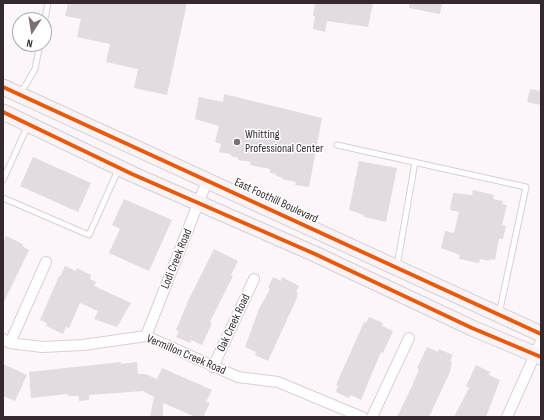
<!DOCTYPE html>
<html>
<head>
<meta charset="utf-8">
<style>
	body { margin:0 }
	#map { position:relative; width:544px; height:420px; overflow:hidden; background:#fcf5f9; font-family:"Sofia Sans Condensed",sans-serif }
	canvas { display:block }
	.frame { position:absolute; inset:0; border:4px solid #34292f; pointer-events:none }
	.north { position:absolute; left:12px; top:12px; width:40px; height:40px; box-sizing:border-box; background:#fff; border:1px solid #aea9ac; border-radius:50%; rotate:192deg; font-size:11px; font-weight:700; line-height:16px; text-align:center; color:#34292f }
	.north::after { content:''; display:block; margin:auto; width:14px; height:18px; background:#7a7076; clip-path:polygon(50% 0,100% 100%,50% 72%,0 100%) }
</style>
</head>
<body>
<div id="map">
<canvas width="544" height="420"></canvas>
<div class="frame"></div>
<div class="north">N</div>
</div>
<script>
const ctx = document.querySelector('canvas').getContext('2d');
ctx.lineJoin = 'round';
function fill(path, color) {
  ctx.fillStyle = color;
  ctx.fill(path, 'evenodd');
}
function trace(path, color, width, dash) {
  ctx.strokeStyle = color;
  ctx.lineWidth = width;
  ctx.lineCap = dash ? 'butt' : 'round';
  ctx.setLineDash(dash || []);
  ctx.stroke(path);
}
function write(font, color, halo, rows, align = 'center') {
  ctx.font = font + ' "Sofia Sans Condensed",sans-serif';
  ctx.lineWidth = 3;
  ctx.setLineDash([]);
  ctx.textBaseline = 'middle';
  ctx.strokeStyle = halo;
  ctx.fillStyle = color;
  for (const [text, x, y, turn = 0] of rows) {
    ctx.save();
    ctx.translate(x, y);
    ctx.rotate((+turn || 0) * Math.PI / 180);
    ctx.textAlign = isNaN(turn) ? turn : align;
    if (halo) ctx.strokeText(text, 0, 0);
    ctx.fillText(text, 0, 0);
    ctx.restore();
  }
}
fill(new Path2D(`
	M 68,3 L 187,3 L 167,95 L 134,88 L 138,69 L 106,62 L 110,44 L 77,37 L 81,19 L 65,16 Z
	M 315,3 L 373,3 L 368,27 L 327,21 L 325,32 L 313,29 L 315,16 L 313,16 Z
	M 409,3 L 442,3 L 440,14 L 409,8 Z
	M 530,89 L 541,91 L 541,105 L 527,102 Z
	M 224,94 L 322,118 L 309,187 L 295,185 L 296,182 L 282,179 L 283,178 L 276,176 L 276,174 L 270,173 L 270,169 L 250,165 L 251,162 L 238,160 L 238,158 L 231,156 L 231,154 L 219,152 L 221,144 L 215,142 L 219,126 L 195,119 L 199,97 L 223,102 Z
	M 33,157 L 91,183 L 78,212 L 20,186 Z
	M 359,161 L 397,168 L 386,222 L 364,217 L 364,215 L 349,210 Z
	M 473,190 L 494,195 L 493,199 L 503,201 L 502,204 L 507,205 L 502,225 L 506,226 L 503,239 L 499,239 L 495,260 L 490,259 L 490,261 L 480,259 L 479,263 L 459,259 L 460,255 L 441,248 L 445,231 L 454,233 L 459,212 L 450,210 L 453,193 L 472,195 Z
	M 124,199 L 172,220 L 149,271 L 109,253 L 120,229 L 112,225 Z
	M 6,236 L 23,244 L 22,246 L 29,250 L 3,304 L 3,243 Z
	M 214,249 L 238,261 L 231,275 L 233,276 L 210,322 L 212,323 L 202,345 L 191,340 L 190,343 L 176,337 L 179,331 L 176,330 L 189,299 Z
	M 65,266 L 76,271 L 77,268 L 91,275 L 90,279 L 96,282 L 94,286 L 131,303 L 117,327 L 94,319 L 98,311 L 80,303 L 69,328 L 66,327 L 63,334 L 46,326 L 47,323 L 40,320 L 59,276 L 60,277 Z
	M 273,277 L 281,281 L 282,277 L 299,286 L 296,292 L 298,293 L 296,300 L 268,361 L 255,355 L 256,352 L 245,347 L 259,309 L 270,289 L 268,288 Z
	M 369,317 L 383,323 L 382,326 L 393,331 L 383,353 L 381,352 L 361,400 L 351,395 L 349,398 L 336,392 L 338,386 L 336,385 L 364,322 L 366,323 Z
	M 427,347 L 438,352 L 439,349 L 453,355 L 450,361 L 452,362 L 450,372 L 429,417 L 397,417 L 413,384 L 419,369 L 417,368 Z
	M 121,362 L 121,364 L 137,362 L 138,374 L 145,374 L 157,379 L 162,368 L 212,390 L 206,402 L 210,403 L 203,417 L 196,417 L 163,403 L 163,417 L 150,417 L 154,397 L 143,391 L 89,395 L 89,400 L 79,401 L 79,396 L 68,396 L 68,394 L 31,398 L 29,372 Z
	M 3,364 L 27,375 L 15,401 L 3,396 Z
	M 476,365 L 490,372 L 489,375 L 500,380 L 486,417 L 454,417 L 469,388 L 466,386 Z`), '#e2dbe2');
const lane = new Path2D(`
	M 44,24 L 48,3
	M 21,93 L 35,69 L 40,44
	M 337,145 L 526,187 L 499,314
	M 3,180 L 28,125
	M 3,198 L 89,235 L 118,170
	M 397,266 L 415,162`);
const street = new Path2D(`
	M 146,336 L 207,181
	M 3,339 L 10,343 L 42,347 L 83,345 L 146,336 L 238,377 L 278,382 L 362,417
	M 10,343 L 46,262
	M 213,367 L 254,279
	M 372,417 L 409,338
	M 507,417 L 541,341`);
const primary = new Path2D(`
	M 3,87 L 541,334
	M 3,112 L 132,174 L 315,254 L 472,328 L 541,357`);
trace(lane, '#d9d0d5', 7);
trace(street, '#d9d0d5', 12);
trace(primary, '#d6d0d3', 17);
trace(lane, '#fffefe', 5);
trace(street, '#fffefe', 10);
trace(primary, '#f9f3f5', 15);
trace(new Path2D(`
	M 3,87 L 541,334
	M 3,112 L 132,174 L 315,254 L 472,328 L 541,357`), '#e8590c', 4);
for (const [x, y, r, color] of [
	[237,142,4,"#7a7076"]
]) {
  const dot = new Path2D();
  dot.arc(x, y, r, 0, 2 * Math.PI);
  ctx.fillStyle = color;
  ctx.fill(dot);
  trace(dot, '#fff', 1.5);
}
write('12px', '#34292f', '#fff', [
	["Whitting",245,135],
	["Professional Center",245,149]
], 'left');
write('12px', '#34292f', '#fff', [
	["East Foothill Boulevard",276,201,25],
	["Lodi Creek Road",177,259,-68],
	["Oak Creek Road",234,323,-65],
	["Vermillon Creek Road",186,355,23]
]);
</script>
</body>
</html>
